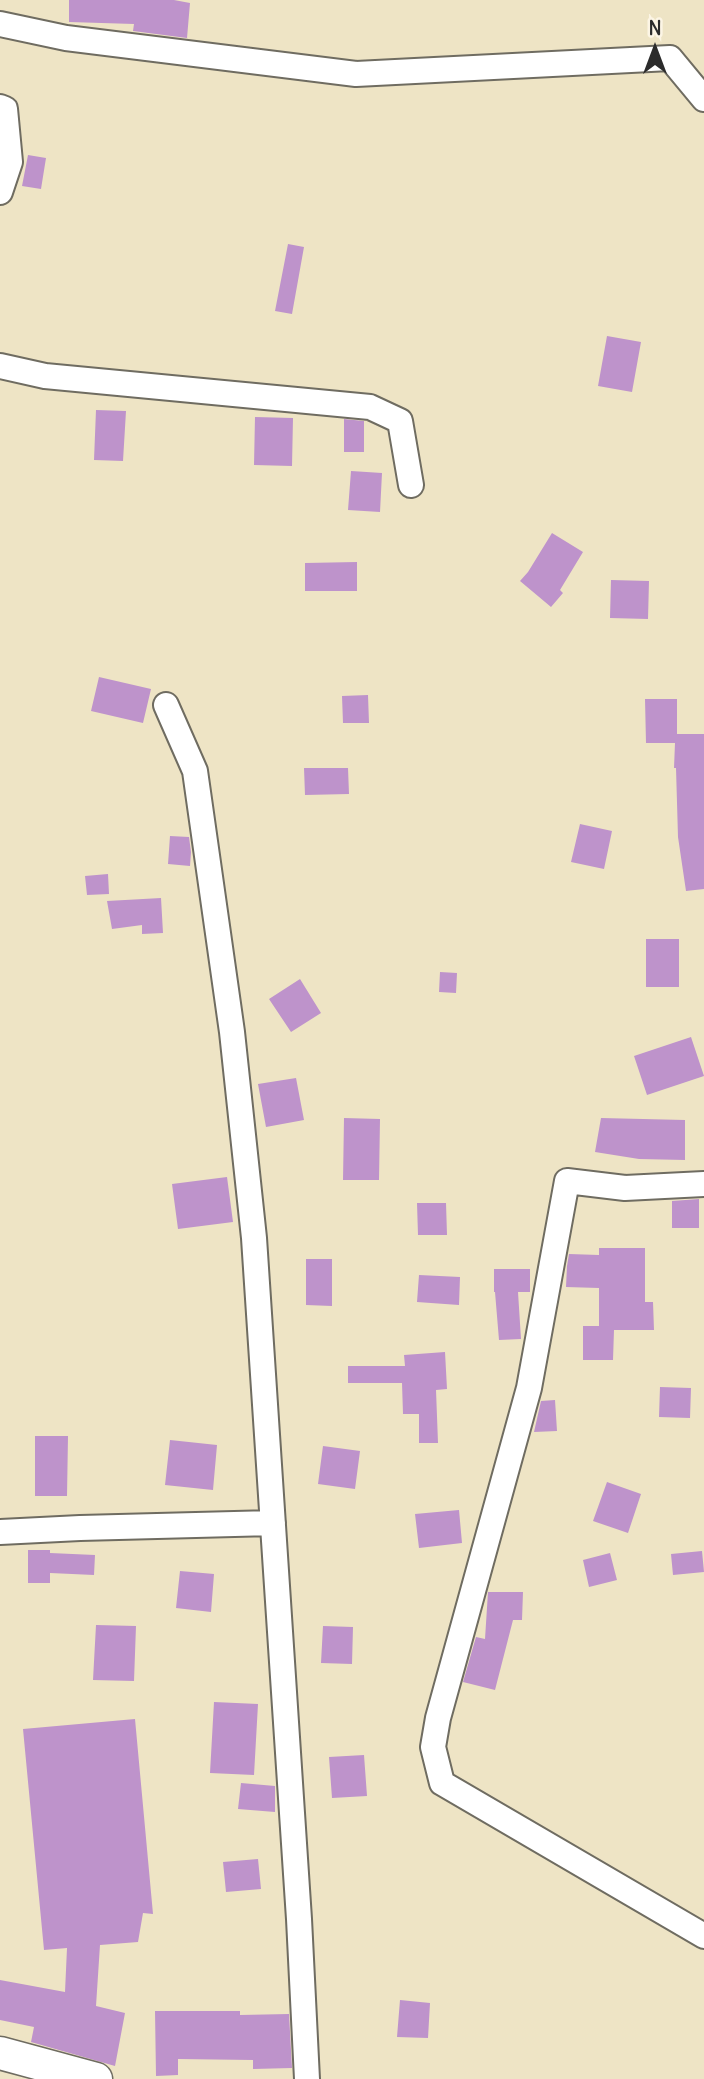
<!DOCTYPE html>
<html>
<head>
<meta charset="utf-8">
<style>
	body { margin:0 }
	#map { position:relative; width:704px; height:2079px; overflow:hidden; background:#eee4c5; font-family:Delius,sans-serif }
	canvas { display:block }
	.north { position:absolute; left:620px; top:14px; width:70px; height:70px; -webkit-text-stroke:5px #fcf5e5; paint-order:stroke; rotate:0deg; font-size:19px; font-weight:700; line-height:28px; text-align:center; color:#2b2b2b }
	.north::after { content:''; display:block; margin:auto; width:24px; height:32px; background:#2b2b2b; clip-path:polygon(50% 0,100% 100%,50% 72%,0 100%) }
</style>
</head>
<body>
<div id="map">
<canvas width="704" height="2079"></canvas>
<div class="north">N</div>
</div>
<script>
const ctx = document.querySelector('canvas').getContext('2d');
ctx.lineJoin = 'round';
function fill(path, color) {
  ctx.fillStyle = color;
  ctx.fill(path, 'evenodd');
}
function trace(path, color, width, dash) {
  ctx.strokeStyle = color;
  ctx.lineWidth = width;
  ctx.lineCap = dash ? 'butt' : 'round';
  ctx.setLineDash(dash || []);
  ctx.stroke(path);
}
fill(new Path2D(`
	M 69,0 L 174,0 L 190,3 L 187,38 L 133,31 L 134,24 L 69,22 Z
	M 28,155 L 46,158 L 41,189 L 22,186 Z
	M 288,244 L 304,247 L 292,314 L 275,311 Z
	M 607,336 L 641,342 L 632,392 L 598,386 Z
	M 96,410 L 126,411 L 123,461 L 94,460 Z
	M 255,417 L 293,418 L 292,466 L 254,465 Z
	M 344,419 L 364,421 L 364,452 L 344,452 Z
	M 351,471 L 382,473 L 380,512 L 348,510 Z
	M 552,533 L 583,552 L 560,590 L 563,593 L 551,607 L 520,581 L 528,572 Z
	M 357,562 L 357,591 L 305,591 L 305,563 Z
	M 611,580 L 649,581 L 648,619 L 610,618 Z
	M 99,677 L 151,689 L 143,723 L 91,711 Z
	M 368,695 L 369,723 L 343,723 L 342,696 Z
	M 645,699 L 677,699 L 677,734 L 704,734 L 704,889 L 686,891 L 678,837 L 676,768 L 674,768 L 675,743 L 646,743 Z
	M 304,768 L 348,768 L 349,794 L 305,795 Z
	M 580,824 L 612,831 L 604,869 L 571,862 Z
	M 170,836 L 189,837 L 191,852 L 190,866 L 168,864 Z
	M 108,874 L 109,894 L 87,895 L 85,876 Z
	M 161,898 L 163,933 L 142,934 L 142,925 L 112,929 L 107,901 Z
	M 646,939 L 679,939 L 679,987 L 646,987 Z
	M 440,972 L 457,973 L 456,993 L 439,992 Z
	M 300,979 L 321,1013 L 291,1032 L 269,999 Z
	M 691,1037 L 704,1076 L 647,1095 L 634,1056 Z
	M 296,1078 L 304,1120 L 266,1127 L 258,1084 Z
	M 344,1118 L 380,1119 L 379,1180 L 343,1180 Z
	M 601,1118 L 685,1120 L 685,1160 L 639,1159 L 595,1152 Z
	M 227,1177 L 233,1222 L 178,1229 L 172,1184 Z
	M 699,1199 L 699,1228 L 672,1228 L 672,1201 Z
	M 417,1203 L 446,1203 L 447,1235 L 418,1235 Z
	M 599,1248 L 645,1248 L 645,1302 L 653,1302 L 654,1330 L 614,1330 L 613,1360 L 583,1360 L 583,1326 L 599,1326 L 599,1288 L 566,1287 L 567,1266 L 569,1254 L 599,1255 Z
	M 306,1259 L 332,1259 L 332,1306 L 306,1305 Z
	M 494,1269 L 530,1269 L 530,1292 L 518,1292 L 521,1339 L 499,1340 L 495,1292 L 494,1292 Z
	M 419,1275 L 460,1277 L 459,1305 L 417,1302 Z
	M 445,1352 L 447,1389 L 436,1390 L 438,1443 L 419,1443 L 419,1414 L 403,1414 L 402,1383 L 348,1383 L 348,1366 L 405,1366 L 404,1355 Z
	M 660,1387 L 691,1388 L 690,1418 L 659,1417 Z
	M 555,1400 L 557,1431 L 534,1432 L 541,1401 Z
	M 35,1436 L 68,1436 L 67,1496 L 35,1496 Z
	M 170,1440 L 217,1445 L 213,1490 L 165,1485 Z
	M 323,1446 L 360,1451 L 355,1489 L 318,1484 Z
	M 607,1482 L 641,1494 L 628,1533 L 593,1521 Z
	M 459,1510 L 462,1543 L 419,1548 L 415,1514 Z
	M 28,1550 L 50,1550 L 50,1553 L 95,1555 L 94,1575 L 50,1573 L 50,1583 L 28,1583 Z
	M 702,1551 L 704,1572 L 673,1575 L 671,1554 Z
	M 610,1553 L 617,1580 L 589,1587 L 583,1560 Z
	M 180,1571 L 214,1574 L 211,1612 L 176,1608 Z
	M 488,1592 L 523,1592 L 522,1620 L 513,1620 L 495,1690 L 463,1682 L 476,1637 L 485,1639 Z
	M 96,1625 L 136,1626 L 134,1681 L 93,1680 Z
	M 323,1626 L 353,1627 L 352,1664 L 321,1663 Z
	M 214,1702 L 258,1704 L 254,1775 L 210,1773 Z
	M 135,1719 L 153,1914 L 143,1913 L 138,1942 L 100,1945 L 96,2006 L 125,2013 L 115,2066 L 31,2042 L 34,2027 L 0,2020 L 0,1980 L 65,1992 L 67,1948 L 44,1950 L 23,1729 Z
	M 364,1755 L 367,1796 L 332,1798 L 329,1757 Z
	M 241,1783 L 275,1786 L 275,1812 L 238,1809 Z
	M 258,1859 L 261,1889 L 226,1892 L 223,1862 Z
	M 400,2000 L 430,2003 L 428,2038 L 397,2037 Z
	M 155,2011 L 240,2011 L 240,2015 L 289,2014 L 292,2068 L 253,2069 L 253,2060 L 178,2059 L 178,2075 L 156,2076 Z`), '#be93cb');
const minor = new Path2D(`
	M 0,24 L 66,38 L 356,74 L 670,58 L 704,99
	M 0,107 L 5,109 L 10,162 L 0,192
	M 0,366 L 45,376 L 370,407 L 400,421 L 411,485
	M 166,705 L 195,771 L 232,1032 L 254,1238 L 299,1919 L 307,2079
	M 704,1184 L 625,1188 L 567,1181 L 529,1388 L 438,1718 L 433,1747 L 442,1783 L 704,1936
	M 0,1532 L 80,1528 L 273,1523`);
const tertiary = new Path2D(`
	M 0,2053 L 96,2079`);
trace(minor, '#6f6c61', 28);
trace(tertiary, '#6f6c61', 35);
trace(minor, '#fff', 24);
trace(tertiary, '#fff', 32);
</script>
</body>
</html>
